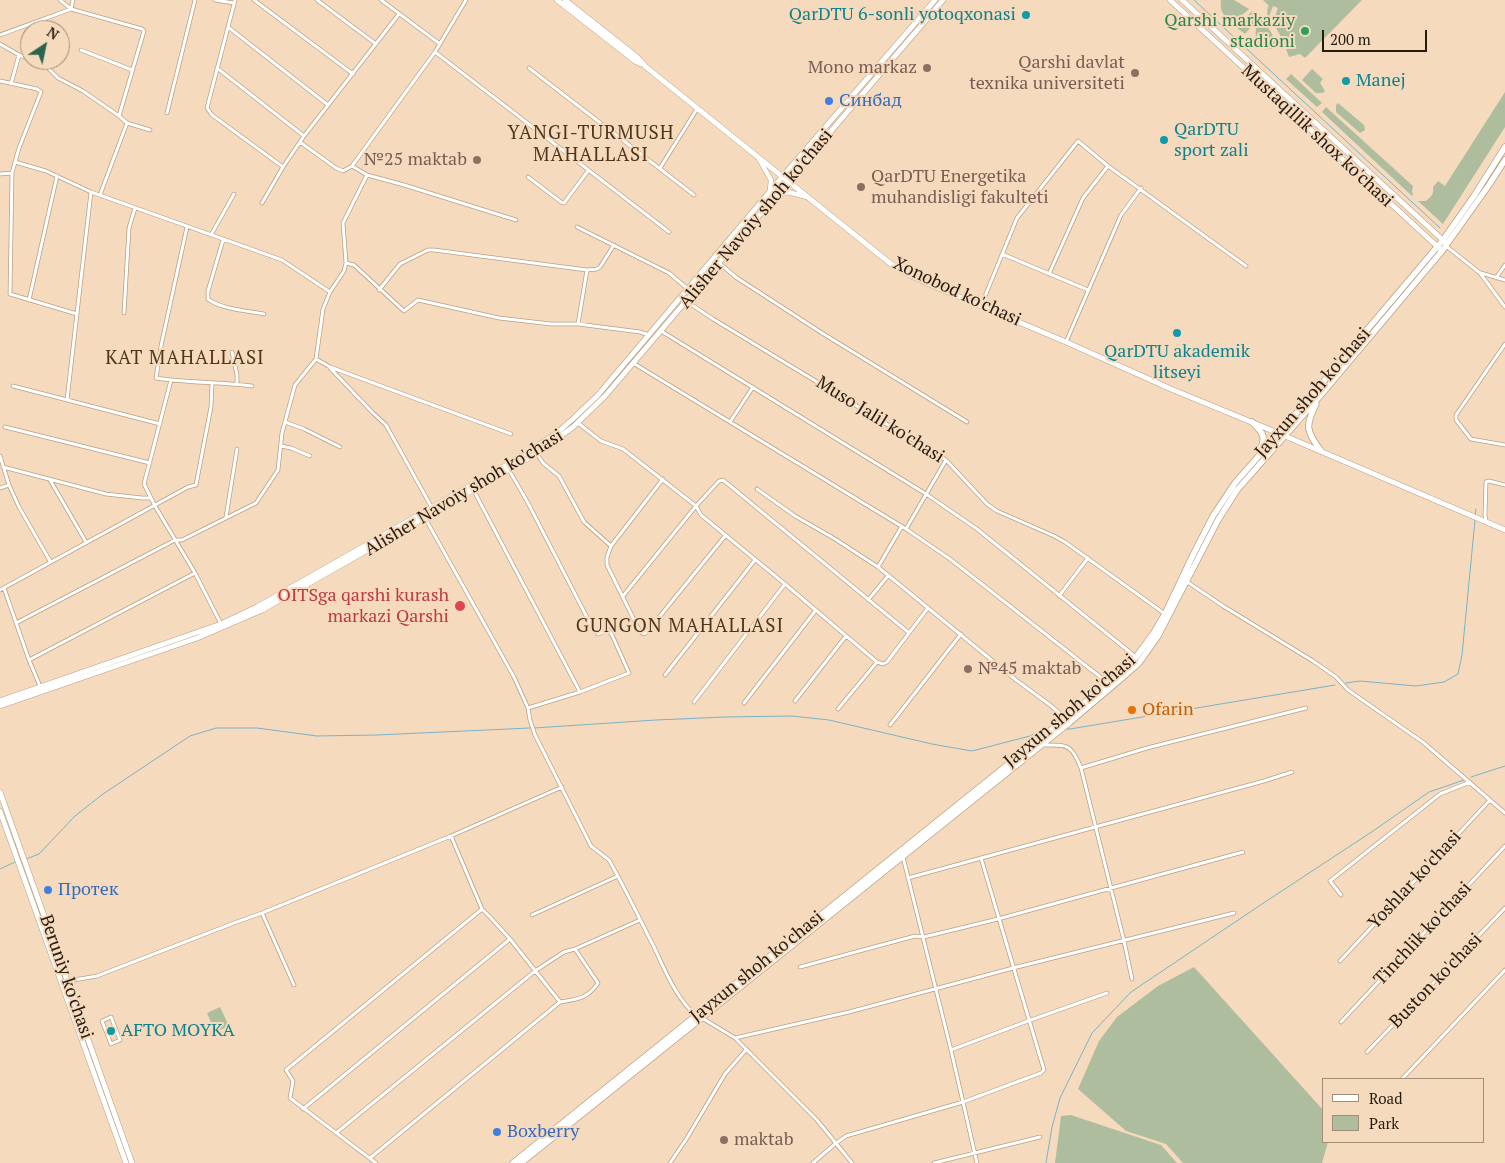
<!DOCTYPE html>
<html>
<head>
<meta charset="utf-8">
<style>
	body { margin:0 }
	#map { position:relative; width:1505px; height:1163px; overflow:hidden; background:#f6dabd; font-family:"PT Serif",serif }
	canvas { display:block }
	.legend { position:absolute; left:1322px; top:1078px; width:162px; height:65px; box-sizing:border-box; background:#f6dabd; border:1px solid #a28e78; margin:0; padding:6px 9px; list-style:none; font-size:15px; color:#251b11 }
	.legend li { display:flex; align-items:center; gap:10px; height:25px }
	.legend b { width:25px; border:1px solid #a28e78 }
	.north { position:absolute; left:20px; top:20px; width:50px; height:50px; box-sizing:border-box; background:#f6dabd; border:1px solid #a28e78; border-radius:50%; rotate:34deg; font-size:14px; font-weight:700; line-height:20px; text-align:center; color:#251b11 }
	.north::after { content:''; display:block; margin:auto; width:18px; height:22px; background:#2c634b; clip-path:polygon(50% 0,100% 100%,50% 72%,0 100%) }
	.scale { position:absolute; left:1322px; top:30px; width:105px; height:22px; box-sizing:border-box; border:2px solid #251b11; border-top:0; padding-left:6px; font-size:15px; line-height:18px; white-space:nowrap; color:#251b11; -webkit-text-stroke:4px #f6dabd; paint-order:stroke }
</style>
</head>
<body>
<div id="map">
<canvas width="1505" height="1163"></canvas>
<ul class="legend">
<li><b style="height:6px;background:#fff"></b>Road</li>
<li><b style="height:14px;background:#afbd9f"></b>Park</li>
</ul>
<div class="north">N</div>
<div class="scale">200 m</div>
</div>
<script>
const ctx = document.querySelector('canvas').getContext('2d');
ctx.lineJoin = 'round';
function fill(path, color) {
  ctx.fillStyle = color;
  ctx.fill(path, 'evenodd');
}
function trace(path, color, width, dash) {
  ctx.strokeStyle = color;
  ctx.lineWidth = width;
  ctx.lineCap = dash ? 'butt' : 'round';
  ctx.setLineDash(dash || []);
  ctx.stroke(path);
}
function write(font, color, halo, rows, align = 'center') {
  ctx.font = font + ' "PT Serif",serif';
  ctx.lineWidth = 4;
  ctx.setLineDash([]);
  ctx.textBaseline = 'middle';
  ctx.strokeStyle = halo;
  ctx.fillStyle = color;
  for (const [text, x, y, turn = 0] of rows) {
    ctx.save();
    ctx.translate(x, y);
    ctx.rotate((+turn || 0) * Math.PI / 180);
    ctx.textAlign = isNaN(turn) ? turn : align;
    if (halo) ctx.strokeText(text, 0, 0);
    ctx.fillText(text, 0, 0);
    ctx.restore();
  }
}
fill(new Path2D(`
	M 1221,0 L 1234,0 L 1249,9 C 1237,22 1218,22 1221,0 Z
	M 1263,0 L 1362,0 L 1305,58 L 1300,54 L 1289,57 L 1283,41 L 1273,22 L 1278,8 L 1273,6 L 1269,17 L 1267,14 L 1268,6 L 1270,7 Z
	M 1252,11 L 1259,17 L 1245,34 L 1237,28 Z
	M 1261,18 L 1271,32 L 1277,46 C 1271,50 1267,50 1260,48 C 1254,39 1254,26 1261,18 Z
	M 1312,69 L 1323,79 L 1320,83 L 1325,91 L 1323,93 L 1316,93 L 1302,80 Z
	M 1291,74 L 1322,103 L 1317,107 L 1286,79 Z
	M 1505,92 L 1505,127 L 1443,224 L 1418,201 L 1426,201 C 1431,197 1434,194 1433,187 L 1438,181 L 1445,186 Z
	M 1338,103 L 1364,125 L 1365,130 L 1360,133 L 1336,112 L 1336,105 Z
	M 1326,107 L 1413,186 L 1412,191 L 1413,195 L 1412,196 L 1322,112 Z
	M 1194,967 L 1324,1111 L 1324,1142 L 1328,1142 L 1322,1163 L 1183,1163 L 1166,1144 L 1126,1131 L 1078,1089 L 1099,1041 L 1117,1017 L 1158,986 Z
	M 220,1007 L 229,1026 L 215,1032 L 207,1013 Z
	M 1071,1115 L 1161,1145 L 1177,1163 L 1055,1163 L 1061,1116 Z`), '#afbd9f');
trace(new Path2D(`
	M 1194,0 L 1440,228
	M 1475,516 L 1476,509
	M 1346,683 L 1360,681 L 1416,686 L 1444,682 L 1458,674 L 1462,655 L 1475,520
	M 534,728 L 656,720 L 725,717 L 792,716 L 829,720 L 932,744 L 972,751 L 1030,736 L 1043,729 L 1048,729
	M 1064,729 L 1070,729 L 1335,685
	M 1471,777 L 1505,766
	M 26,859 L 39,854 L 75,816 L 103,794 L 190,736 L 216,728 L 257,728 L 317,736 L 377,735 L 530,728
	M 0,869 L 15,862
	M 1046,1163 L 1052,1127 L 1060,1098 L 1092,1033 L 1131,992 L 1262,904 L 1373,831 L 1429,792 L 1464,780`), '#79b2c7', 1);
const minor = new Path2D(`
	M 60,0 L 71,9 L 142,29 L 144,31 L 119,116
	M 215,0 L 234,3
	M 235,0 L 207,108 L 212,115 L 283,167
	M 254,0 L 353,74
	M 317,0 L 376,44
	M 381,0 L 440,44
	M 466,0 L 435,52 L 352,166 L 367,175 L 404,185 L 516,220
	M 228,27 L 328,105
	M 0,35 L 71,9 L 73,0
	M 0,44 L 19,55 L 30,59
	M 81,50 L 132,70
	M 435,52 L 669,232
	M 33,60 L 45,65 L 58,78 L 83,91 L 119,116 L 127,123 L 150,130
	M 217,68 L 304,136
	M 529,68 L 694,195
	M 0,81 L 37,89 L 41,92 L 19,148 L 12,173 L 10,294 L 77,314
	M 11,84 L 19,55
	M 167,113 L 195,0
	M 300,142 L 336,168 L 343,171 L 352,166
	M 15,162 L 46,171 L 91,192 L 282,260 L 330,292
	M 660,168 L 697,109
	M 0,174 L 12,173
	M 367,175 L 343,223 L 346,263 L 344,271 L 330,292 L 323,309 L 316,359 L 330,367 L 511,434
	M 528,177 L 561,202 L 564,203 L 588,171
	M 100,195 L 127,123
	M 262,203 L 283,167 L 304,136 L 399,14
	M 187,227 L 161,346 L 156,378 C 188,383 220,382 252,386
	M 577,227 L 669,273 L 688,289
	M 211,235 L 234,194
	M 223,240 L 208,291 L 208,299 C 220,309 248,311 264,314
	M 1446,246 L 1480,273 L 1505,307
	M 1002,254 L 1088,290
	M 346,263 L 354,265 L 404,311 L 418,300 L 499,318 L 551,324 L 578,324 L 640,332 L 649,335
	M 719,263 L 737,278 L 822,333 L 967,422
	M 1481,273 L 1505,280
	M 1049,274 L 1083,198 L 1108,166
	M 1496,278 L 1505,265
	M 379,290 L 400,264 L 428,250 L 434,250 L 587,270 L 597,269 L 600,267 L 614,245
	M 29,300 L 57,176
	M 686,301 L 713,319 L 946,460 L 987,504 L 997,511 L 1054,536 L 1065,542 L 1165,614
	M 981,306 L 1017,218 L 1078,141 L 1108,166 L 1246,266
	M 124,313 L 129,228 L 135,208
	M 578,324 L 587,270
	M 661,331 L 926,494 L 977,529 L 1136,657
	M 1066,342 L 1121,215 L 1141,188
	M 1505,344 L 1456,415 L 1456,420 L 1471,439 L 1505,445
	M 232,352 L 237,375 L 237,384
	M 633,363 L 906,529 L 950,559 L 1108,683
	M 330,368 L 373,413 L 386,425 L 432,508
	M 171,380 L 144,484 L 155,506 L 195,573 L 221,624
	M 13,386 L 160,424
	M 67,400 L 91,192
	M 285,422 L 304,429 L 340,447
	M 730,422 L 753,387
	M 578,423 L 601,441 L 623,449 L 696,506 L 701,515 L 785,584 L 877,662 L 883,664 L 887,662 L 928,608
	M 5,427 L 150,463
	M 281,446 L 291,448 L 310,456
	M 537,454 L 543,463 L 559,476 L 584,522 L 611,546
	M 0,456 L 9,485 L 19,507 L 50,561
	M 3,467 L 106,494 L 142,498 L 151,498
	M 509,470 L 528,503 L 593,629 L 598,634 L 608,630 L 612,635 L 629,673 L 580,692 L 528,708
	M 663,479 L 611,546 L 607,557 L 607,565 L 640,632 L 644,634 L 647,632 L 725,536
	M 50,480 L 86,542
	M 0,488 L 9,485
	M 757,489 L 795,516 L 835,539 L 878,567 L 1016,680 L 1050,705 L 1065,718
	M 474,491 L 580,692
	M 226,517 L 237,449
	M 425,518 L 514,677 L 528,708 L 530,720 L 535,735 L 591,846 L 609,860 C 625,888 639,918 654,947 C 664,968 677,1001 697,1016
	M 1486,521 L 1485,515 L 1486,482 L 1489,481 L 1505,485
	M 906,529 L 946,460
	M 878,567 L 902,526
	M 1186,581 L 1223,606 L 1313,661 L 1336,677 L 1348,690 L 1424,743 L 1505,813
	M 4,588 L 29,660 L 40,686
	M 0,590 L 188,487 L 196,485 L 211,407 L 212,383
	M 623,596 L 696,506 L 719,481 L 723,480 L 908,632
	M 1059,596 L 1088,558
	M 868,600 L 888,576
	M 16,623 L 175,540 L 182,540 L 256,503 L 278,470 L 282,433 L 295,385 L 316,359
	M 29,660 L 195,573
	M 665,675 L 755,560
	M 795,701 L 846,636
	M 694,702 L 785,584
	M 744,703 L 816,610
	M 838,709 L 877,662
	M 890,725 L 961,634
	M 1042,745 C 1067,745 1071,743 1081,768 L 1124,941 L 1132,979
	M 1081,768 L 1147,748 L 1306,708
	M 451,836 L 482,909 L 490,917 L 510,939 L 560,1002
	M 903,857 L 951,1050 L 977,1163
	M 908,878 L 1264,781 L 1292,772
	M 1341,895 L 1330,881 L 1440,794 L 1470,782
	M 262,913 L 294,985
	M 532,915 L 618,876
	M 1340,961 L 1490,800
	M 800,967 L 915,936 L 924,937 L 998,919 L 1243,852
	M 68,981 L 97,976 L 234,923 L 262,913 L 451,836 L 562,787
	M 111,1017 L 120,1040 L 111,1044 L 102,1021 Z
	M 702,1018 L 735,1038 L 817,1120 L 852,1163
	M 1341,1022 L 1505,846
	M 735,1038 L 849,1012 L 1013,968 L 1234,913
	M 951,1050 L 1028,1021 L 1107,993
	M 1367,1052 L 1505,908
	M 1402,1079 L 1505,970
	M 303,1109 L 510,939
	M 336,1133 L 535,971 L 564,952 L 575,949 L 640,920
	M 370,1158 L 560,1002 C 578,999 587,999 598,983 L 575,949
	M 376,1163 L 290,1098 L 293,1081 L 286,1070 L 482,909
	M 670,1163 L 687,1138 L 725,1074 L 746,1050
	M 813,1163 L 835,1144 L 846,1136 L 963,1102 L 1041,1073 L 1044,1070 L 981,858
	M 934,1163 L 1040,1137`);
const tertiary = new Path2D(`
	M 759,159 L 771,180 L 770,190
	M 776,196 L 788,192 L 807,197`);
const secondary = new Path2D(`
	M 557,0 L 635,61 L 641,64
	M 565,0 L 637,57 L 646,67 L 891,264 L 909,275 L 936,287 L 1066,342 L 1171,389 L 1278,433
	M 1285,436 L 1505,530
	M 0,701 L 221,624 L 257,607 L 507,465 L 537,446 L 558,432 L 575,417 L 598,395 L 783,176 L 935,0
	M 0,706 L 197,638 L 262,610 L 536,454 L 573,427 L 605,396 L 943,0
	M 0,792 L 132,1163
	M 0,811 L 126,1163`);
const primary = new Path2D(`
	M 1170,0 L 1440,249
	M 1182,0 L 1445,242`);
const trunk = new Path2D(`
	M 1316,404 C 1305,426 1306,431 1321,451
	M 1252,422 C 1262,432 1267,436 1260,450
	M 513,1163 L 1108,684 L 1136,657 L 1153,634 L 1165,614 L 1193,555 L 1213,516 L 1235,483 L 1307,401 L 1443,240 L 1474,196 L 1505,147
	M 521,1163 L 1070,722 L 1122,678 L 1139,663 L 1158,636 L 1218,520 L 1237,490 L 1320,396 L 1442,251 L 1489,185 L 1505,160`);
trace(minor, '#b99f83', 4.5);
trace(tertiary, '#b99f83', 5.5);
trace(secondary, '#b99f83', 6);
trace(primary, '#b99f83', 6);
trace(trunk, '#b99f83', 7);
trace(minor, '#fff', 3);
trace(tertiary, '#fff', 4.5);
trace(secondary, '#fff', 5);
trace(primary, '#fff', 5);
trace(trunk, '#fff', 5.5);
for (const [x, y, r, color] of [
	[1026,15,5,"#0f9aa8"],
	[1305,31,5,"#2e9e5b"],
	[927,68,5,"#8d6e63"],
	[1135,73,5,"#8d6e63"],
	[1346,81,5,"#0f9aa8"],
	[829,101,5,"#3f7fe0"],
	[1164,140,5,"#0f9aa8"],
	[477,160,5,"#8d6e63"],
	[861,187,5,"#8d6e63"],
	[1177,333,5,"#0f9aa8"],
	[460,606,6,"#e0444e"],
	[968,669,5,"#8d6e63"],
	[1132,710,5,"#e8710a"],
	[48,890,5,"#3f7fe0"],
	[111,1031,5,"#0f9aa8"],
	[497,1132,5,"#3f7fe0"],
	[724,1140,5,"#8d6e63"]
]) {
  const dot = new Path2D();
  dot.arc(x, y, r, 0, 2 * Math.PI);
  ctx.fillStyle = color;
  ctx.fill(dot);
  trace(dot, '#f6dabd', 2);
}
write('18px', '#0d838f', '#f6dabd', [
	["QarDTU 6-sonli yotoqxonasi",1016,15,"right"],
	["Manej",1356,81],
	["QarDTU",1174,130],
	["sport zali",1174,151],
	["QarDTU akademik",1177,352,"center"],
	["litseyi",1177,373,"center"],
	["AFTO MOYKA",121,1031]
], 'left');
write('18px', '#27864d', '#f6dabd', [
	["Qarshi markaziy",1295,21],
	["stadioni",1295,42]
], 'right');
write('18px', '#785e54', '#f6dabd', [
	["Qarshi davlat",1125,63],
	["texnika universiteti",1125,84],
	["Mono markaz",917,68],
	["№25 maktab",467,160],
	["QarDTU Energetika",871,177,"left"],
	["muhandisligi fakulteti",871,198,"left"],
	["№45 maktab",978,669,"left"],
	["maktab",734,1140,"left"]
], 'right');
write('18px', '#366cbe', '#f6dabd', [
	["Синбад",839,101],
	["Протек",58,890],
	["Boxberry",507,1132]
], 'left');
write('18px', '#251b11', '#f6dabd', [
	["Mustaqillik shox ko'chasi",1317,136,43],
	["Alisher Navoiy shoh ko'chasi",756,219,-50],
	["Xonobod ko'chasi",957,292,25],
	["Jayxun shoh ko'chasi",1313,393,-49],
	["Muso Jalil ko'chasi",880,420,32],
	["Alisher Navoiy shoh ko'chasi",464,493,-31],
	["Jayxun shoh ko'chasi",1070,711,-40],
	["Yoshlar ko'chasi",1415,880,-47],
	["Tinchlik ko'chasi",1423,934,-47],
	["Jayxun shoh ko'chasi",757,967,-39],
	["Beruniy ko'chasi",66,977,71],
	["Buston ko'chasi",1436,981,-46]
]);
write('18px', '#be3a42', '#f6dabd', [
	["OITSga qarshi kurash",449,596],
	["markazi Qarshi",449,617]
], 'right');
write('18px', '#c56008', '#f6dabd', [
	["Ofarin",1142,710]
], 'left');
ctx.letterSpacing = '1px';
write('19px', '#4c361d', '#f6dabd', [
	["YANGI-TURMUSH",591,134],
	["MAHALLASI",591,156],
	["KAT MAHALLASI",185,359],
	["GUNGON MAHALLASI",680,627]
]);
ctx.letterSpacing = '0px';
</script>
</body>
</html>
